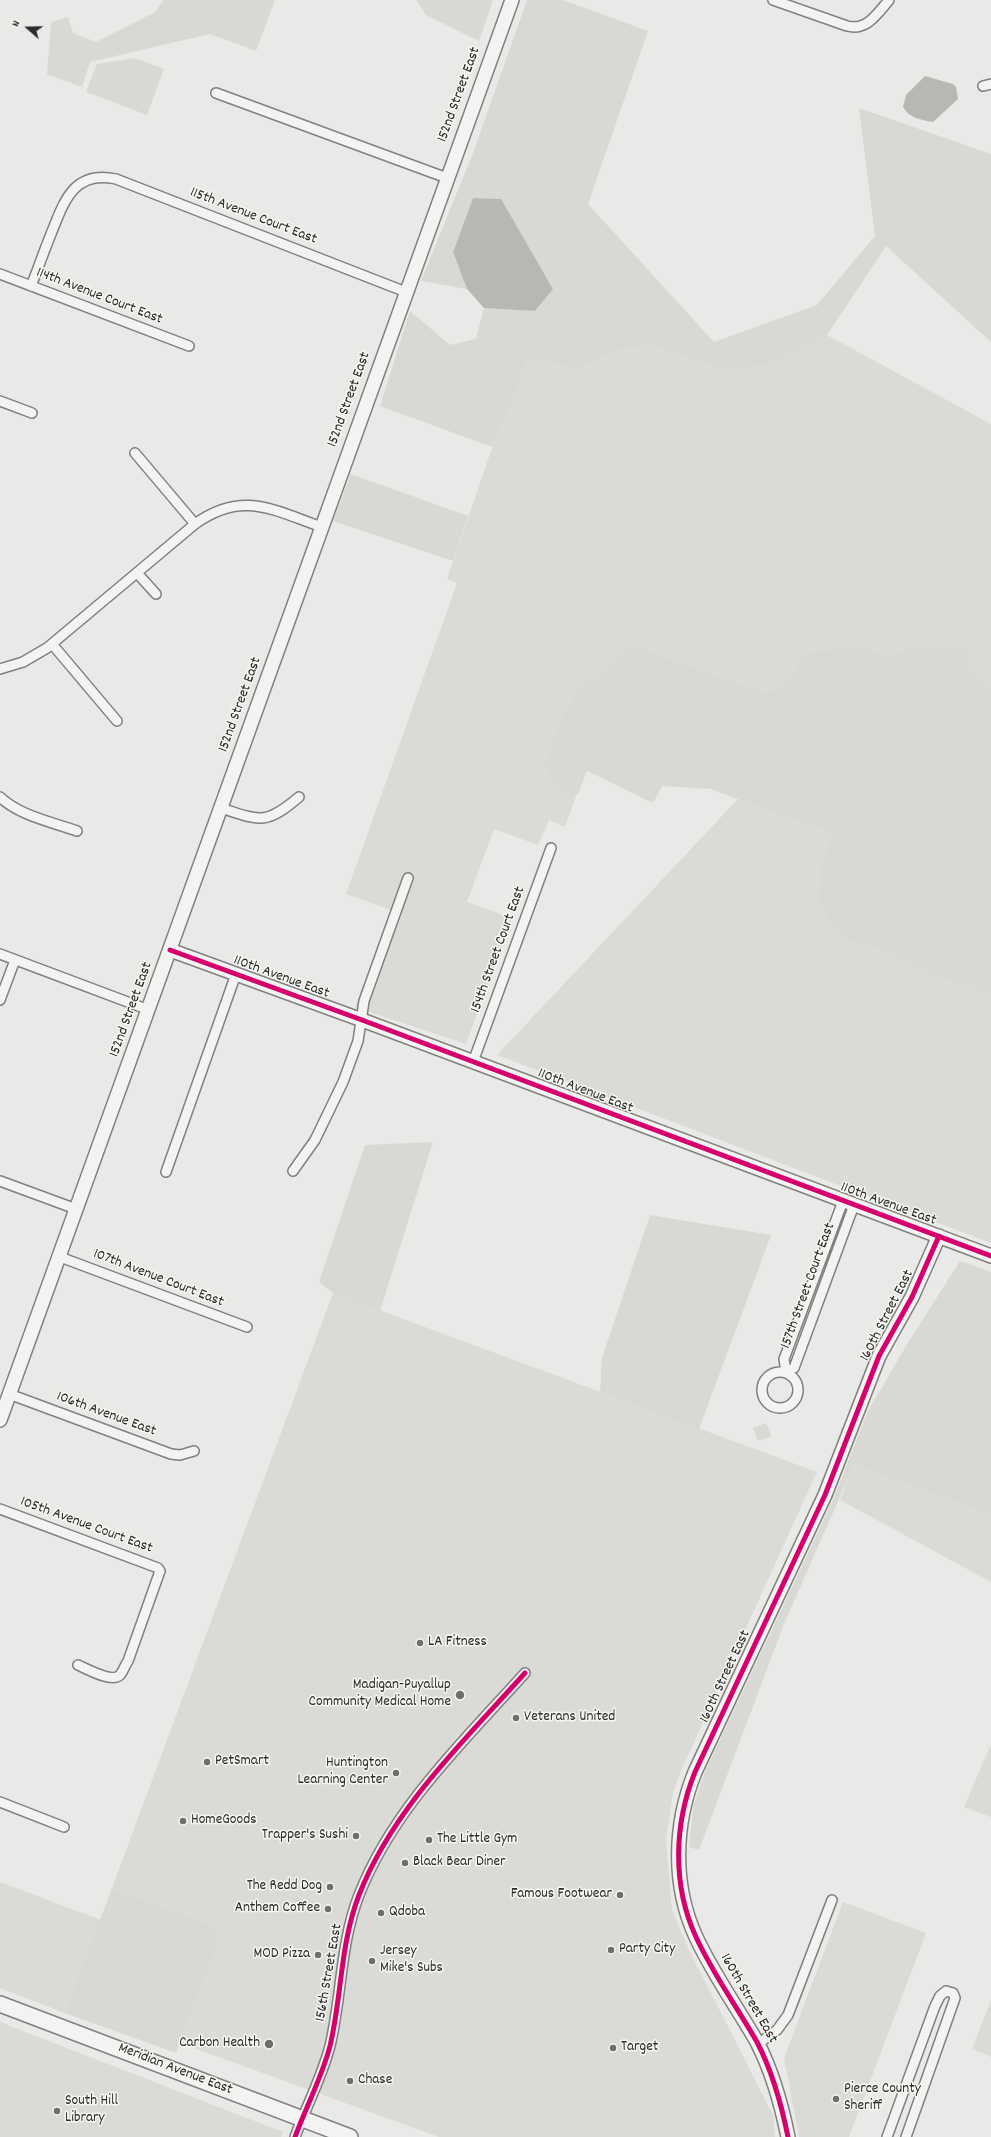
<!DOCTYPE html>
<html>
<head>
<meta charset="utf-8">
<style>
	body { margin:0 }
	#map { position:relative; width:991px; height:2137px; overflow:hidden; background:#e9e9e7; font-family:Dekko,sans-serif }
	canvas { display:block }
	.north { position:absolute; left:8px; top:8px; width:40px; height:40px; -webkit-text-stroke:3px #f6f6f2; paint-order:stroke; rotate:290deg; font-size:11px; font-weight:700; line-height:16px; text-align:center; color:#2b2b2b }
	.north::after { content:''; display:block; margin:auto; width:14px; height:18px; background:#2b2b2b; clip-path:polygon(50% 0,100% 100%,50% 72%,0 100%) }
</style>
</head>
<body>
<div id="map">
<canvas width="991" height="2137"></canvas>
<div class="north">N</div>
</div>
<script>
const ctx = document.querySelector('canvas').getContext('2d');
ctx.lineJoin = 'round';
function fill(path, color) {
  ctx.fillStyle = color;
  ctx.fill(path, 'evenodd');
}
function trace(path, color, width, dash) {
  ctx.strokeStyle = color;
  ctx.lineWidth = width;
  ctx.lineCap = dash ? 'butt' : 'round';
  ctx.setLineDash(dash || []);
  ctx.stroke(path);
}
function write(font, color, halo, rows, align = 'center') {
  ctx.font = font + ' Dekko,sans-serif';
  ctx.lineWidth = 3;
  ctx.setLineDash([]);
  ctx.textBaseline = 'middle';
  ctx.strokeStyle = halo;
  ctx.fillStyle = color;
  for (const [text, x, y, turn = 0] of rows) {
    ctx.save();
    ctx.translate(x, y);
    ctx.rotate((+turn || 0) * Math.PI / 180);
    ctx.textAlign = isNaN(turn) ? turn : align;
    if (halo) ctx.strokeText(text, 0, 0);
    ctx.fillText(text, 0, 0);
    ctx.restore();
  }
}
fill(new Path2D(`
	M 827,335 L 991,424 L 991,702 L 594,746 L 565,827 L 549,820 L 538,845 L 494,829 L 467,902 L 512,918 L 466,1044 L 355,1007 L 391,910 L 346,894 L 457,583 L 447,579 L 501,422 L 528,359 L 650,346 L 716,367 Z
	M 738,799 L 991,896 L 991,1243 L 497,1055 Z
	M 333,1293 L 817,1472 L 680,1773 L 673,1793 L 666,1840 L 672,1910 L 690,1952 L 773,2115 L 775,2137 L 439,2137 L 180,2043 L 218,1945 L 207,1923 L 112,1888 Z
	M 854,1465 L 991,1515 L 991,1582 L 840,1500 Z
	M 991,1744 L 991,1817 L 964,1807 Z
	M 0,1882 L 101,1920 L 65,2013 L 0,1988 Z
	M 843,1902 L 926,1933 L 849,2137 L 799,2137 L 784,2058 Z
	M 991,2000 L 991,2057 L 972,2049 Z
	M 0,2022 L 283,2132 L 281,2137 L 0,2137 Z`), '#dadad7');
fill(new Path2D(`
	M 164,0 L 275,0 L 256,51 L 210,34 L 90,62 L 82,87 L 47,74 L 51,22 L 68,17 L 73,33 L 96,42 L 155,12 Z
	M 416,0 L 493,0 L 479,41 L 426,15 Z
	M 527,0 L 563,0 L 648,31 L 588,204 L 714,342 L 817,305 L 875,236 L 859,108 L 991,154 L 991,342 L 886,246 L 827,335 L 765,365 L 716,367 L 650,346 L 615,350 L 579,368 L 528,359 L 492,447 L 380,406 L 410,311 L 450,345 L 476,339 L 484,308 L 535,311 L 553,289 L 500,199 L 473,198 L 453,252 L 467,289 L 421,281 L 473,153 Z
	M 135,58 L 164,69 L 147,115 L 86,92 L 97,64 Z
	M 351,474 L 468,516 L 453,561 L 333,521 Z
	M 629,645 L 765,694 L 785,687 L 805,654 L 862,646 L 886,657 L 924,646 L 965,650 L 970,668 L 991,690 L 991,998 L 984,991 L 970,984 L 952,981 L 932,974 L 886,951 L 846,938 L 832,925 L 819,901 L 821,869 L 833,835 L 711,789 L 662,786 L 653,803 L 587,771 L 578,794 L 568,799 L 557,788 L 545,766 L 561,720 L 580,689 L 607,671 Z
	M 433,1142 L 380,1311 L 333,1293 L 319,1282 L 365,1145 Z
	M 650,1215 L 771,1235 L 699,1429 L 600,1392 L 602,1358 Z
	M 960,1261 L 991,1272 L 991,1515 L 854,1465 L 784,1624 L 699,1850 L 689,1847 L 693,1808 L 704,1774 L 833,1500 L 868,1411 L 909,1341 Z
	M 766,1423 L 771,1436 L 758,1441 L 753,1428 Z
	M 112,1888 L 207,1923 L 214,1930 L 218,1945 L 176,2053 L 65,2013 Z`), '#d8d8d5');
fill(new Path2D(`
	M 925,76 L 953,84 L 956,87 L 958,99 L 933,122 C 921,120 909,118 903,107 L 906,95 Z
	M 473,198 L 501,199 L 553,289 L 535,311 L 484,308 L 467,289 L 453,252 Z`), '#b7b7b4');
const street = new Path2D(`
	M 773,0 L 847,26 C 867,31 877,14 889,0
	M 983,86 L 991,84
	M 216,93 L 447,178
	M 0,274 L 189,346
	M 31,286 C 38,269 44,251 51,234 C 64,202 73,170 116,179 L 406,292
	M 0,401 L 32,413
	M 135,453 L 195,524
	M 137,573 L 156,594
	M 52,644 L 117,721
	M 0,669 L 23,662 L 47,648 L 195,524 C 242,490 273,510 322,527
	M 0,797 C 20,816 52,822 77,831
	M 221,808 C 260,821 266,825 299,797
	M 0,954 L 149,1010
	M 0,1000 L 15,960
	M 473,1062 L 551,848
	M 293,1171 L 315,1140 L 343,1082 L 358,1041 L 364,1001 L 408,878
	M 166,1172 L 236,974
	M 0,1181 L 76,1209
	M 843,1201 L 784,1359 L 786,1372 L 794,1368 L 854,1205
	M 60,1257 L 247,1327
	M762 1390a18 18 0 1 1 36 0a18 18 0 1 1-36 0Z
	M 9,1394 L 171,1454 L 180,1455 L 194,1451
	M 0,1509 L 158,1568 L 160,1571 L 128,1661 C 125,1665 123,1672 120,1675 C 112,1683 87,1669 78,1665
	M 0,1802 L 64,1827
	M 758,2044 L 777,2030 L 788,2015 L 832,1900
	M 295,2137 C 306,2107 322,2077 330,2046 C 342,1996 340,1944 359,1895 C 393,1808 464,1741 525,1673
	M 887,2137 L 935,2006 L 940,1996 L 946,1991 L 953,1993 L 955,1998 L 906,2137`);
const secondary = new Path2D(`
	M 170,950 L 362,1020 L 991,1256
	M 0,1420 L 512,0
	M 788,2137 C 782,2107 771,2069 757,2042 C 737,2007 713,1974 696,1937 C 672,1885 674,1824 695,1772 L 825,1495 L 879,1356 L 912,1297 L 939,1236`);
const primary = new Path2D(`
	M 0,2004 L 350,2137`);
trace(street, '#808080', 12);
trace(secondary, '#808080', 16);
trace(primary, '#808080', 18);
trace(street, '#f3f3f1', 9);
trace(secondary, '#f3f3f1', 13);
trace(primary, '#f3f3f1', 15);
trace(new Path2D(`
	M 170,950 L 362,1020 L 991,1256
	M 295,2137 C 306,2107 322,2077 330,2046 C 342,1996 340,1944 359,1895 C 393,1808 464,1741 525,1673
	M 788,2137 C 782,2107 771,2069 757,2042 C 737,2007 713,1974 696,1937 C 672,1885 674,1824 695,1772 L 825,1495 L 879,1356 L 912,1297 L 939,1236`), '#d6006c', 5);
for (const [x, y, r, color] of [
	[420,1643,4,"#6e6e6d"],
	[460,1695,5,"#6e6e6d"],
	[516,1718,4,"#6e6e6d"],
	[207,1762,4,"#6e6e6d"],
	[396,1773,4,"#6e6e6d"],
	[183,1821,4,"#6e6e6d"],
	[356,1836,4,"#6e6e6d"],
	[429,1840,4,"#6e6e6d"],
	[405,1863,4,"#6e6e6d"],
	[330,1887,4,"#6e6e6d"],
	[620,1895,4,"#6e6e6d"],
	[328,1909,4,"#6e6e6d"],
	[381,1913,4,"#6e6e6d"],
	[611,1950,4,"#6e6e6d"],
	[318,1955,4,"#6e6e6d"],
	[372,1961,4,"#6e6e6d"],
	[269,2044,5,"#6e6e6d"],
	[613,2048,4,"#6e6e6d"],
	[350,2081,4,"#6e6e6d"],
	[836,2099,4,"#6e6e6d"],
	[57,2111,4,"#6e6e6d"]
]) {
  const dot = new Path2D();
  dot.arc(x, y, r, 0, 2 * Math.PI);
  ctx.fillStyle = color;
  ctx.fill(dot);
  trace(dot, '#f6f6f2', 1.5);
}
write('15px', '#2b2b2b', '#f6f6f2', [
	["152nd Street East",460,95,-70],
	["115th Avenue Court East",253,217,21],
	["114th Avenue Court East",99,297,21],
	["152nd Street East",350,400,-70],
	["152nd Street East",241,705,-70],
	["154th Street Court East",499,950,-70],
	["110th Avenue East",281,978,20],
	["152nd Street East",132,1010,-70],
	["110th Avenue East",585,1092,21],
	["110th Avenue East",888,1205,20],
	["107th Avenue Court East",158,1279,21],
	["157th Street Court East",809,1286,-70],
	["160th Street East",888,1316,-63],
	["106th Avenue East",106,1415,20],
	["105th Avenue Court East",86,1526,20],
	["160th Street East",726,1677,-65],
	["156th Street East",330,1973,-80],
	["160th Street East",748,1999,60],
	["Meridian Avenue East",175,2070,21]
]);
write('15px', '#2b2b2b', '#f6f6f2', [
	["LA Fitness",428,1643],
	["Madigan-Puyallup",451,1686,"right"],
	["Community Medical Home",451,1703,"right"],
	["Veterans United",524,1718],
	["PetSmart",215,1762],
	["Huntington",388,1764,"right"],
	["Learning Center",388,1781,"right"],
	["HomeGoods",191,1821],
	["Trapper's Sushi",348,1836,"right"],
	["The Little Gym",437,1840],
	["Black Bear Diner",413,1863],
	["The Redd Dog",322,1887,"right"],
	["Famous Footwear",612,1895,"right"],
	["Anthem Coffee",320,1909,"right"],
	["Qdoba",389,1913],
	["Party City",619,1950],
	["Jersey",380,1952],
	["Mike's Subs",380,1969],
	["MOD Pizza",310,1955,"right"],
	["Carbon Health",260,2044,"right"],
	["Target",621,2048],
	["Chase",358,2081],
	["Pierce County",844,2090],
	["Sheriff",844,2107],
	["South Hill",65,2102],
	["Library",65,2119]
], 'left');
</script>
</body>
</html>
